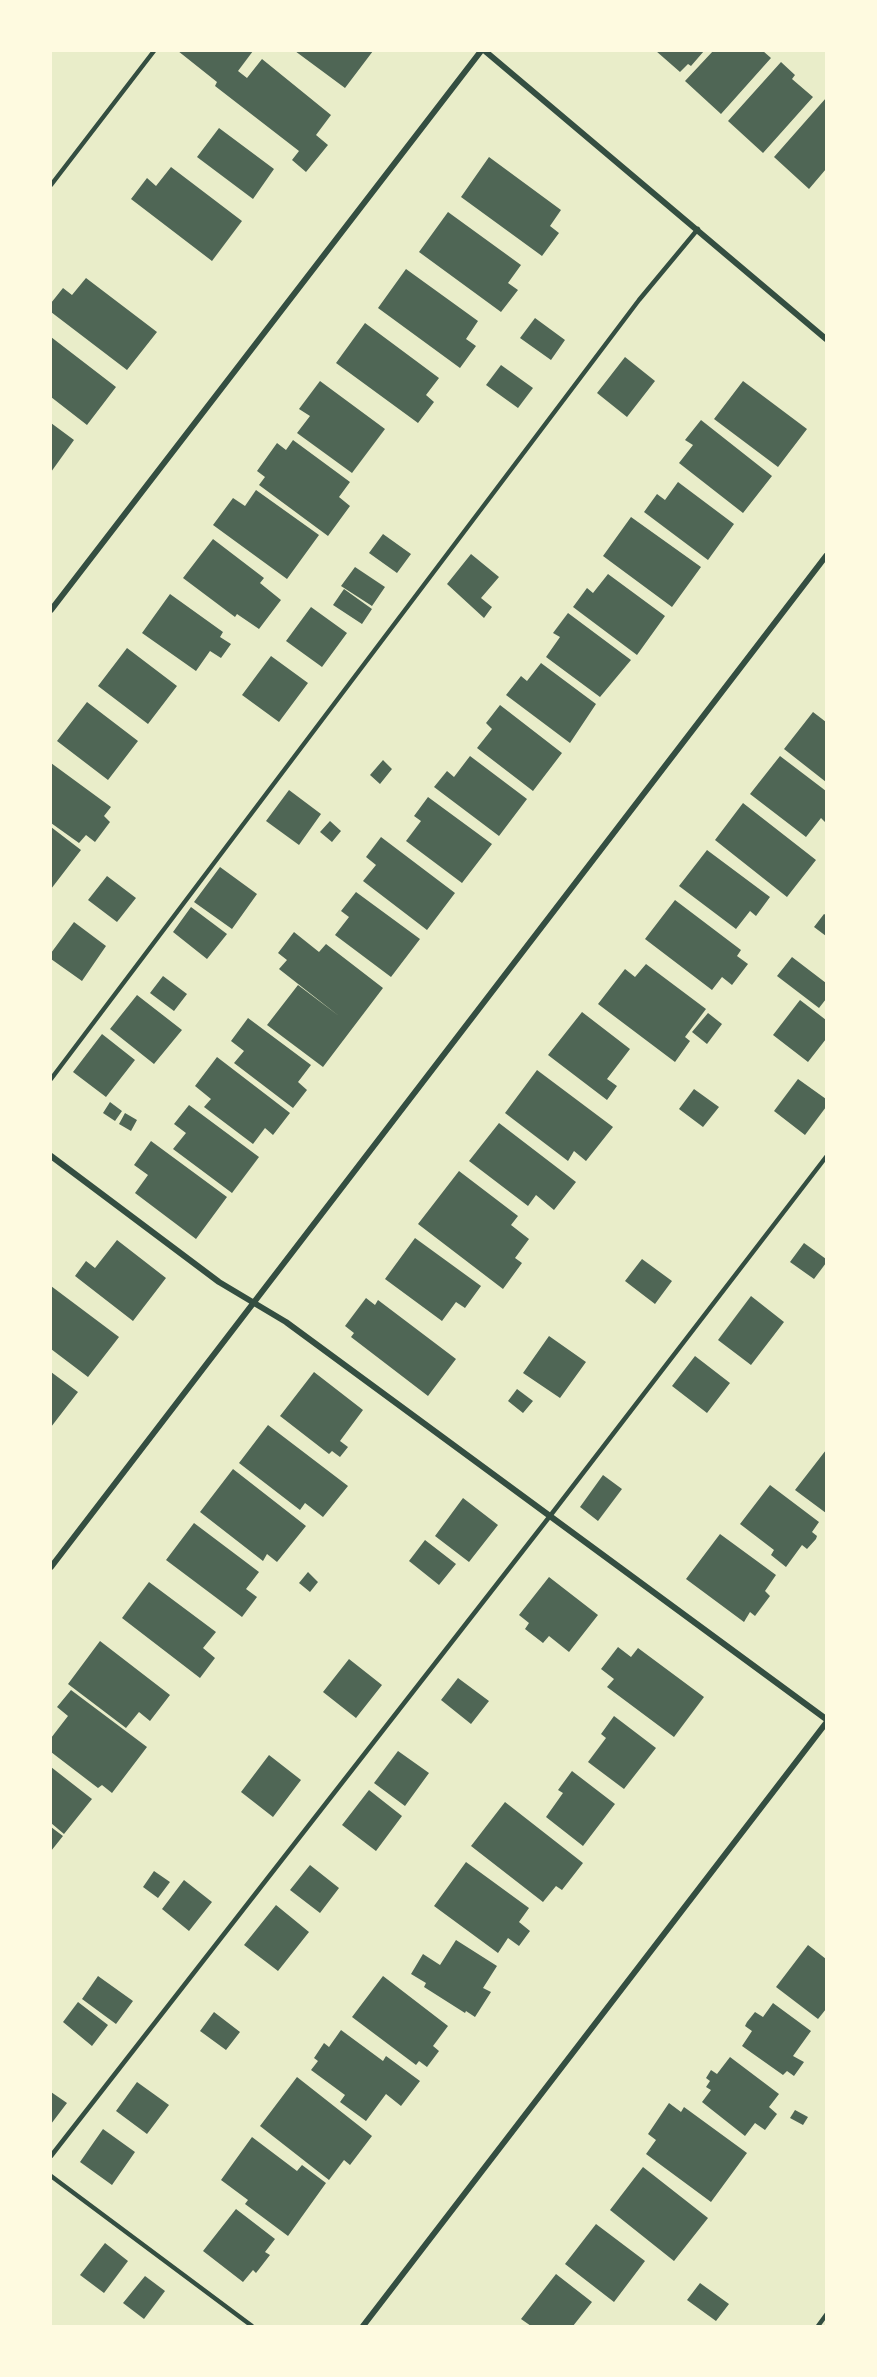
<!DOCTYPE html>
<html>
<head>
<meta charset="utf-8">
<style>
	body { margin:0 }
	#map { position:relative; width:877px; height:2377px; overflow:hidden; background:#e9edc9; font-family:Poppins,sans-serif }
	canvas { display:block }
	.frame { position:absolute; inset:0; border:52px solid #fefae0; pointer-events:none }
</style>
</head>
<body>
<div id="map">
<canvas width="877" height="2377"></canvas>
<div class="frame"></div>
</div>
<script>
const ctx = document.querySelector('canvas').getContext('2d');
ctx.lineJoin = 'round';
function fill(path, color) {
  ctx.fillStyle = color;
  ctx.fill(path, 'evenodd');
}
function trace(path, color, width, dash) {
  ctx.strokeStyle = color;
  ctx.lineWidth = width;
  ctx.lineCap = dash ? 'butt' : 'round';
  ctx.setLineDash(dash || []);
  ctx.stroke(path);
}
fill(new Path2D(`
	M 178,51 L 253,51 L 238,71 L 247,78 L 262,59 L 331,115 L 316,135 L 328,145 L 306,172 L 292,160 L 299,151 L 215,86 L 217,82 Z
	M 295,51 L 373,51 L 345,88 Z
	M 656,51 L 704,51 L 691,66 L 688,64 L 680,72 Z
	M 713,51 L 763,51 L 771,58 L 721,114 L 685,81 Z
	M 781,62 L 795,75 L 792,79 L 813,97 L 763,153 L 728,121 Z
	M 826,98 L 826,169 L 809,189 L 774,157 Z
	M 219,128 L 274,169 L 253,199 L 197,157 Z
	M 489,157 L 561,210 L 550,226 L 559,233 L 542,256 L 461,197 Z
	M 171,167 L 242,221 L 212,261 L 131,199 L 147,178 L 156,186 Z
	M 448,212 L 521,265 L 508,283 L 518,290 L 501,312 L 419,252 Z
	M 406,269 L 478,321 L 466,339 L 476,346 L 460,368 L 378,308 Z
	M 86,278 L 157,332 L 127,370 L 51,312 L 51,303 L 63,288 L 72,295 Z
	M 535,318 L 565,340 L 551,360 L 520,338 Z
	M 365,323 L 439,378 L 426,395 L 434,402 L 418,423 L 336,363 Z
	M 51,337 L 116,387 L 87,425 L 51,397 Z
	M 625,357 L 655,381 L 627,417 L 597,393 Z
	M 501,365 L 533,388 L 518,408 L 486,385 Z
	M 320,381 L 385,429 L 352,473 L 297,433 L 310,416 L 299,409 Z
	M 743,381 L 807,429 L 778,467 L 714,419 Z
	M 701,420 L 772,476 L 743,513 L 679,463 L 693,445 L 685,440 Z
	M 51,423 L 74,440 L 51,472 Z
	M 293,440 L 350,482 L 339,497 L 350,506 L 328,536 L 259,485 L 265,477 L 257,471 L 277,443 L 286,450 Z
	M 678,482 L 734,524 L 708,560 L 644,512 L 657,494 L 665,500 Z
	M 256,490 L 319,535 L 287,579 L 213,525 L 233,498 L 245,506 Z
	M 631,517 L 701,567 L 672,607 L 603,556 Z
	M 383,534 L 411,554 L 397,573 L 369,553 Z
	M 213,539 L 264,578 L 260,583 L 281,600 L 259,629 L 237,614 L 235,617 L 183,578 Z
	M 471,554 L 499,577 L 481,598 L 492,607 L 484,618 L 447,584 Z
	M 355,567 L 385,587 L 372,606 L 341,586 Z
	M 608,574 L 665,616 L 637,655 L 573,607 L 587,588 L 593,593 Z
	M 344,589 L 372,609 L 362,624 L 333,605 Z
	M 170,594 L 223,632 L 220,637 L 231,644 L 221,658 L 210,651 L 196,671 L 142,633 Z
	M 311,607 L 347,633 L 322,667 L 286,641 Z
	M 568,613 L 631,660 L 600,697 L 546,657 L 560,637 L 553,633 Z
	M 127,648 L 177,686 L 148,724 L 98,686 Z
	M 271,656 L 308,683 L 279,722 L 242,695 Z
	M 541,663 L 596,704 L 570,743 L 506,695 L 521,676 L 527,681 Z
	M 87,702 L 138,741 L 108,780 L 57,741 Z
	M 500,705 L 562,753 L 533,791 L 477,748 L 492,729 L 486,723 Z
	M 813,712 L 826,722 L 826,782 L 784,749 Z
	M 470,756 L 527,799 L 499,836 L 434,787 L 447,771 L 454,777 Z
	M 780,756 L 826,791 L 826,823 L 821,818 L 806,837 L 750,794 Z
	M 383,760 L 392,769 L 380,784 L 370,775 Z
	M 51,763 L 111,807 L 104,816 L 110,822 L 95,842 L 86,835 L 79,843 L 51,823 Z
	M 289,790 L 321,814 L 299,845 L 266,821 Z
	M 428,797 L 492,844 L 462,883 L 406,841 L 421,821 L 414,816 Z
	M 743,803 L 816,860 L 787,897 L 715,840 Z
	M 330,821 L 341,831 L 332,842 L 320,832 Z
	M 51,827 L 81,850 L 51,889 Z
	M 381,837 L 455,893 L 427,930 L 363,881 L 376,865 L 366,857 Z
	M 707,850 L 770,897 L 756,916 L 750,911 L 736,929 L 679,886 Z
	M 220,867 L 257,894 L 232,929 L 194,902 Z
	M 107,876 L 136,898 L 117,922 L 88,900 Z
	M 356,892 L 420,939 L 391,977 L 335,935 L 349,917 L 341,911 Z
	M 675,900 L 741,950 L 737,956 L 748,964 L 732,985 L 722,977 L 712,990 L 645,939 Z
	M 191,907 L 227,934 L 207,959 L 173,932 Z
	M 824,914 L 826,915 L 826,936 L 814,927 Z
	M 74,922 L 106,946 L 82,981 L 51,959 L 51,953 Z
	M 294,932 L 319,952 L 326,944 L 383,988 L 323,1067 L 267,1025 L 298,985 L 339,1016 L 279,969 L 287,960 L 278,953 Z
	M 792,957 L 826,983 L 826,999 L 819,1008 L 777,976 Z
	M 646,964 L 706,1009 L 685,1037 L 690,1041 L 675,1062 L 598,1004 L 625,969 L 635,977 Z
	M 163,976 L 187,994 L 174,1011 L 150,993 Z
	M 137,995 L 182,1030 L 154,1064 L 110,1029 Z
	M 800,1000 L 826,1020 L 826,1039 L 808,1062 L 773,1035 Z
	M 582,1012 L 630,1049 L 607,1079 L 617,1086 L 607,1100 L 548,1055 Z
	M 708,1013 L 722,1024 L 707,1044 L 692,1032 Z
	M 248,1018 L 311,1065 L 298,1082 L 307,1090 L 293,1108 L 234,1063 L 244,1051 L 231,1041 Z
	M 102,1034 L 135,1060 L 106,1097 L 73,1072 Z
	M 217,1057 L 290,1113 L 273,1135 L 265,1128 L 253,1144 L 204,1107 L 211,1099 L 195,1086 Z
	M 537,1070 L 613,1127 L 586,1161 L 574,1151 L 568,1161 L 505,1113 Z
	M 798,1079 L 826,1099 L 826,1107 L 805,1135 L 774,1111 Z
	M 694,1089 L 719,1107 L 703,1127 L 679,1109 Z
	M 110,1102 L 122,1111 L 115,1121 L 103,1113 Z
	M 189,1105 L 259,1157 L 232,1193 L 173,1149 L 186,1133 L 174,1124 Z
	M 125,1113 L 137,1120 L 131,1131 L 119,1124 Z
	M 499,1123 L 576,1182 L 554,1210 L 536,1195 L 528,1206 L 469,1161 Z
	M 151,1141 L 227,1197 L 196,1239 L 135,1193 L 148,1175 L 134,1165 Z
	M 459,1171 L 518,1216 L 511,1225 L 529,1239 L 515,1258 L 522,1263 L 503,1289 L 418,1224 Z
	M 415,1238 L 481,1286 L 465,1308 L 456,1302 L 442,1321 L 385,1279 Z
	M 117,1240 L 166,1278 L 133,1321 L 75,1276 L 86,1261 L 95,1268 Z
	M 804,1243 L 826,1259 L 826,1263 L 814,1279 L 790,1262 Z
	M 642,1259 L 672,1281 L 655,1304 L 625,1281 Z
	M 51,1286 L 119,1337 L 88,1377 L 51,1349 Z
	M 751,1296 L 784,1322 L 751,1365 L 718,1340 Z
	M 366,1298 L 375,1305 L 378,1300 L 456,1359 L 428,1396 L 351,1337 L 354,1333 L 345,1326 Z
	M 549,1336 L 586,1362 L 560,1398 L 523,1373 Z
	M 695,1356 L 730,1383 L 707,1413 L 672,1386 Z
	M 51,1372 L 78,1392 L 51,1427 Z
	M 314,1372 L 363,1410 L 340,1441 L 348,1447 L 340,1457 L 332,1451 L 329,1454 L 280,1416 Z
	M 517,1389 L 533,1401 L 523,1413 L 508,1401 Z
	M 268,1425 L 348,1486 L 323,1517 L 305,1503 L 300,1510 L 239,1463 Z
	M 826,1450 L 826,1513 L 795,1490 Z
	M 233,1469 L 306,1526 L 277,1562 L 267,1554 L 263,1561 L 200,1512 Z
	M 603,1475 L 622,1489 L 598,1521 L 580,1507 Z
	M 770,1485 L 819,1522 L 812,1532 L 817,1536 L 816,1539 L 807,1549 L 802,1545 L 786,1567 L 771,1555 L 774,1550 L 740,1524 Z
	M 463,1498 L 498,1525 L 469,1562 L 435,1536 Z
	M 194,1523 L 259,1572 L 246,1589 L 257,1597 L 242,1617 L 166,1560 Z
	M 720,1534 L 776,1575 L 765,1591 L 770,1596 L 755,1616 L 750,1612 L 744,1622 L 686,1579 Z
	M 425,1540 L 456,1564 L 439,1585 L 409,1561 Z
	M 308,1572 L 318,1582 L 310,1592 L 299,1583 Z
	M 549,1577 L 598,1615 L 569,1652 L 549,1636 L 543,1643 L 525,1629 L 529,1623 L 519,1615 Z
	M 149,1582 L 216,1632 L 203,1648 L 215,1658 L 200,1678 L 122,1618 Z
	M 100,1641 L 170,1695 L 150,1721 L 139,1712 L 126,1728 L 68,1684 Z
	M 618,1647 L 631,1657 L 638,1648 L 704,1697 L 674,1737 L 607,1687 L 614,1679 L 601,1669 Z
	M 349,1659 L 382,1685 L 356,1718 L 323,1692 Z
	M 458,1678 L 489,1701 L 471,1724 L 441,1700 Z
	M 71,1690 L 147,1747 L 112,1793 L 102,1785 L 98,1788 L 51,1752 L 51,1738 L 68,1716 L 57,1707 Z
	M 614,1716 L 656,1748 L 624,1789 L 588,1762 L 606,1738 L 601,1734 Z
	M 398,1751 L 429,1773 L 405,1806 L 374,1783 Z
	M 269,1755 L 301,1780 L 273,1817 L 241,1792 Z
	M 51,1767 L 92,1799 L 64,1834 L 51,1823 Z
	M 572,1771 L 615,1804 L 583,1846 L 546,1817 L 563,1793 L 558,1790 Z
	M 369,1790 L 402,1816 L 376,1851 L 342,1825 Z
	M 505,1802 L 583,1863 L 562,1890 L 556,1886 L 543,1902 L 471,1846 Z
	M 51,1827 L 63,1836 L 51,1851 Z
	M 466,1862 L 529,1908 L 519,1922 L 530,1931 L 519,1946 L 508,1938 L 498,1953 L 434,1906 Z
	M 310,1865 L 339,1888 L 320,1913 L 290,1890 Z
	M 154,1871 L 170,1882 L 158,1898 L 143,1887 Z
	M 184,1880 L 212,1902 L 189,1931 L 162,1909 Z
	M 276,1905 L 309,1932 L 278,1971 L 244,1945 Z
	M 456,1940 L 497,1966 L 483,1988 L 491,1992 L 475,2017 L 466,2011 L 465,2013 L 424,1987 L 426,1983 L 411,1974 L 423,1954 L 440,1965 Z
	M 808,1945 L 826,1959 L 826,2009 L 818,2019 L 776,1987 Z
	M 98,1976 L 133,2001 L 116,2024 L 82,1999 Z
	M 383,1976 L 448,2026 L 433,2046 L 439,2051 L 427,2067 L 419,2061 L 416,2065 L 352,2017 Z
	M 78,2002 L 108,2025 L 92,2046 L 63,2022 Z
	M 773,2003 L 811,2031 L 793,2056 L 804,2062 L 794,2076 L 787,2071 L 783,2075 L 742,2046 L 752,2031 L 745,2026 L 747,2022 L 755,2012 L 763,2017 Z
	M 214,2012 L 240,2032 L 226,2050 L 200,2031 Z
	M 341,2030 L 383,2061 L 386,2056 L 420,2081 L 401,2106 L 386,2094 L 366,2121 L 340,2102 L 345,2095 L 311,2070 L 318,2061 L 314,2058 L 324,2043 L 329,2047 Z
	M 730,2057 L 779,2094 L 769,2107 L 777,2114 L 765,2130 L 755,2123 L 745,2136 L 702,2102 L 711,2090 L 706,2087 L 710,2081 L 706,2078 L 711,2070 L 717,2074 Z
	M 297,2077 L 372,2136 L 350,2165 L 344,2160 L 329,2180 L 260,2126 Z
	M 137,2082 L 169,2105 L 147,2134 L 116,2111 Z
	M 51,2092 L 67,2103 L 51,2124 Z
	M 669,2103 L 681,2112 L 684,2107 L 747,2153 L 711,2202 L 646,2154 L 656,2140 L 648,2134 Z
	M 795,2110 L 808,2117 L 803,2125 L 790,2118 Z
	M 103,2129 L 135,2152 L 112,2185 L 80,2162 Z
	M 252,2137 L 297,2171 L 302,2165 L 326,2183 L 288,2236 L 245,2204 L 248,2200 L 221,2180 Z
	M 643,2167 L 708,2218 L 674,2261 L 610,2210 Z
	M 236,2209 L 275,2239 L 265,2252 L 270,2255 L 256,2273 L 253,2270 L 243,2282 L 203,2251 Z
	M 596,2224 L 645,2261 L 614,2302 L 565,2264 Z
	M 105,2243 L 128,2261 L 104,2293 L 80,2275 Z
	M 556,2274 L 592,2302 L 573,2326 L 531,2326 L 521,2319 Z
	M 145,2276 L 165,2291 L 144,2319 L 123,2303 Z
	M 700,2283 L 729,2304 L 716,2321 L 687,2300 Z`), '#4f6655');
trace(new Path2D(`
	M 51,185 L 154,51
	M 51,1079 L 639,300 L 698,229
	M 51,2156 L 550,1516 L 826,1157
	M 51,2176 L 252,2326
	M 818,2326 L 826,2315`), '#344e41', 4.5);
trace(new Path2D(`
	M 485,51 L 826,339
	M 51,610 L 481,51
	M 51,1156 L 219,1282 L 286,1322 L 826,1719
	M 51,1567 L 826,556
	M 363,2326 L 826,1723`), '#344e41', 6);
</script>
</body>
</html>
